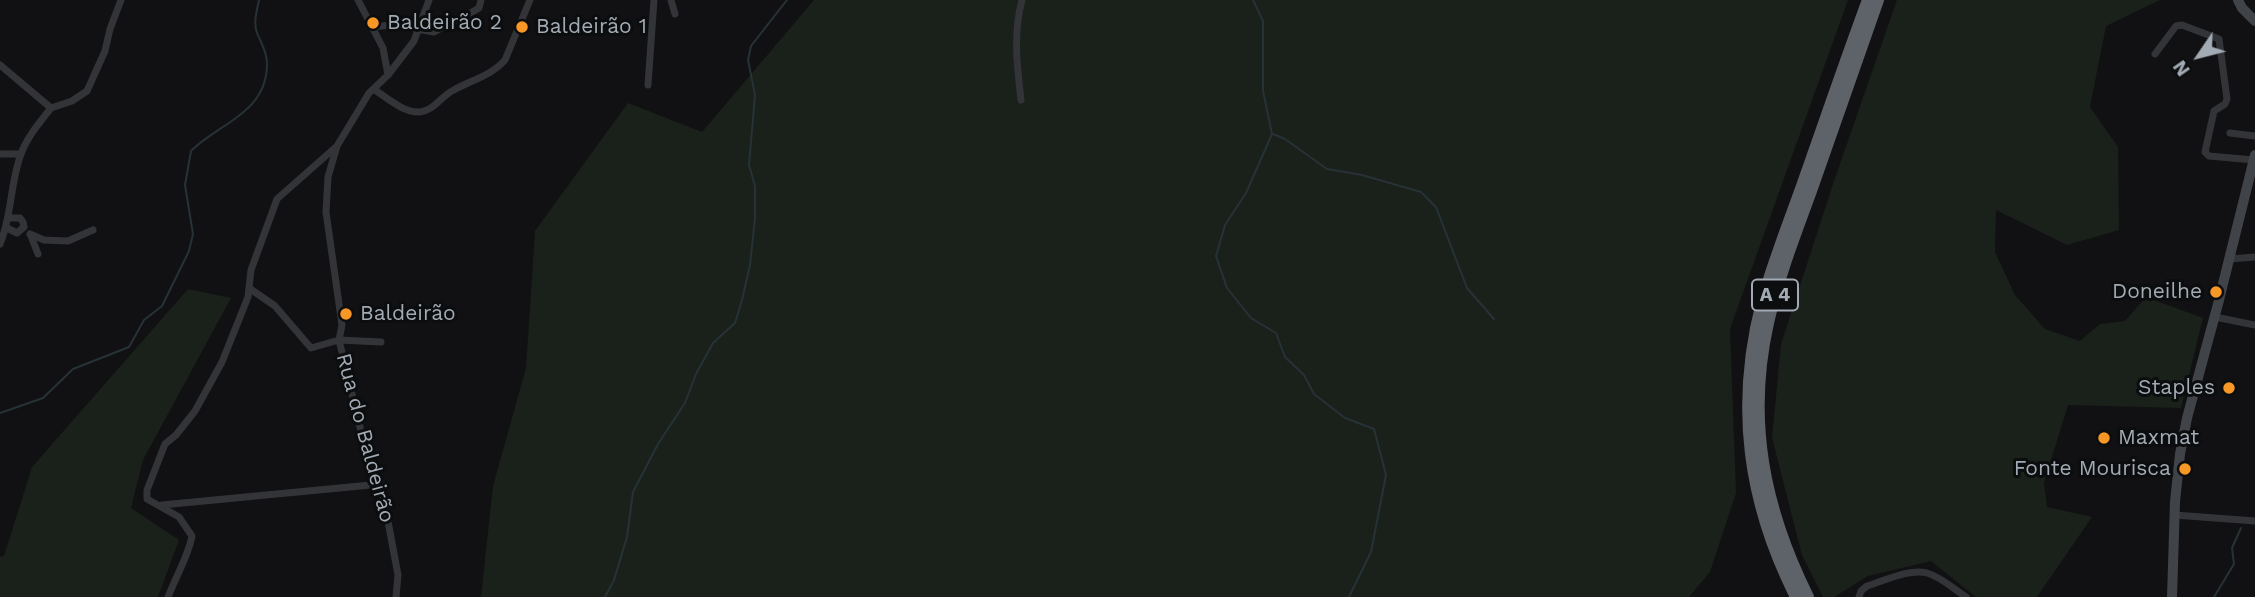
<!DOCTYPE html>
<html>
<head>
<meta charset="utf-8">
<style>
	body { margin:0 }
	#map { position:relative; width:2255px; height:597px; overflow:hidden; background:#111113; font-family:"Work Sans",sans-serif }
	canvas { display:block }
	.north { position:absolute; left:2164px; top:21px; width:70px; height:70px; -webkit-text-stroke:5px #0c0d0e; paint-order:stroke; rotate:235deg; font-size:19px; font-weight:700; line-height:28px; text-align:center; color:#a2aab4 }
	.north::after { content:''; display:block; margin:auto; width:24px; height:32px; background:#a2aab4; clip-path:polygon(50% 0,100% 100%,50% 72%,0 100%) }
</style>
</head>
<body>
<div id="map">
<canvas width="2255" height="597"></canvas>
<div class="north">N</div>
</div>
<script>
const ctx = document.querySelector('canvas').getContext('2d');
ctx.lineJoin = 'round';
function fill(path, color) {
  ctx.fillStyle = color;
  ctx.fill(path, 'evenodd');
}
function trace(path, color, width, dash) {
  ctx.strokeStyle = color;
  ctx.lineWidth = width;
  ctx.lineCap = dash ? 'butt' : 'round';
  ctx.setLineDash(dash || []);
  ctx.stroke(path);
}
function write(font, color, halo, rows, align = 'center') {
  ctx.font = font + ' "Work Sans",sans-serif';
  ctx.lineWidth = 6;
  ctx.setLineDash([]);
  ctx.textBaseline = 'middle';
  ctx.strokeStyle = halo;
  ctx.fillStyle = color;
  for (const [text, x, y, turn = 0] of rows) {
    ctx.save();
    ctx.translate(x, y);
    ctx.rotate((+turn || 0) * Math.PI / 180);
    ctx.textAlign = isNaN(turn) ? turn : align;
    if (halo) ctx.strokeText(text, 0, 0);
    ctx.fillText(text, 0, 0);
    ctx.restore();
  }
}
fill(new Path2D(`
	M 814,0 L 1848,0 L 1730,329 L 1736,493 L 1710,572 L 1689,597 L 481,597 L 493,486 L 526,368 L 535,231 L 628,103 L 702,132 Z
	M 1897,0 L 2160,0 L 2106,26 L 2090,107 L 2118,147 L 2119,230 L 2067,245 L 1996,210 L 1995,252 L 2015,295 L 2045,329 L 2080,341 L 2100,324 L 2125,321 L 2146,297 L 2203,318 L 2181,408 L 2068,405 L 2044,483 L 2047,507 L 2092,517 L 2037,597 L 1976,597 L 1931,561 L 1868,576 L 1834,597 L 1823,597 L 1802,555 L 1772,438 L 1781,344 L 1834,181 Z
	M 188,289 L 231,298 L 143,460 L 131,508 L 179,540 L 158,597 L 0,597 L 0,557 L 4,556 L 32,467 Z`), '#19211a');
trace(new Path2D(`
	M 1253,0 L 1263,21 L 1263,91 L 1272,134 L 1246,193 L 1225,225 L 1216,256 L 1227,288 L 1251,318 L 1276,333 L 1285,357 L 1304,375 L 1314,394 L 1345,418 L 1374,429 L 1386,475 L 1371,552 L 1349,597
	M 1273,134 L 1285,139 L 1327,169 L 1362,175 L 1421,192 L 1436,207 L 1467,288 L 1494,319
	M 0,413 L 43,398 L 73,369 L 129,347 L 144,320 L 162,306 L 189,251 L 193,234 L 185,185 L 191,151 C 219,123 267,113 267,64 C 267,51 261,43 257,33 C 253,23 257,10 259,0
	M 605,597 L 614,580 L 627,537 L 633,492 L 658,444 L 685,403 L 696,374 L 713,343 L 735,323 L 742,300 L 750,265 L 755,218 L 755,186 L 749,165 L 755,95 L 748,60 L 751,46 L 787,0
	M 2214,597 L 2234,564 L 2232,548 L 2241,528`), '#273237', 2);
trace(new Path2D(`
	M 358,0 L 383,48 L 388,75 L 369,93 L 337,146 L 328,177 L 326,212 L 342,325 L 339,340 L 365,448 L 381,484 L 398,575 L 396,597
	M 671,0 L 675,14
	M 372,27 L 392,25 L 434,32 L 474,11 L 479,8 L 481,0
	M 2155,54 L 2176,26 L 2182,25 L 2219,39 L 2227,99 L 2225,104 L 2214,111 L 2205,152 L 2209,156 L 2254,160
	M 0,65 L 51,108
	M 388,75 L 414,41 L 429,0
	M 648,85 L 654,0
	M 375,90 C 387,98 404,113 420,112 C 433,111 441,97 452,91 C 471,80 491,76 505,60 L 530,0
	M 1021,100 C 1017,66 1013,33 1022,0
	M 2230,133 L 2255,136
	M 0,154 L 21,154
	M 7,228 L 17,233 L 24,227 L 23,222 L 20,218 L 8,218
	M 30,234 L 44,240 L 68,241 L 93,230
	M 31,236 L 38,254
	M 0,244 C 12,216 10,183 21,154 C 27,137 40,122 51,108 L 72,101 L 87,91 L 105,51 L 110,29 L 121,0
	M 2230,259 L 2255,257
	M 249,288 L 275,306 L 311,348 L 339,340 L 381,342
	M 2215,317 L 2255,325
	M 162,505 L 381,484
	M 2175,515 L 2255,521
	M 168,597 C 176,576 188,557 192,536 L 179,517 L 147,499 L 147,490 L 165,444 L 176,435 L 195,411 L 222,362 L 248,297 L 251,270 L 277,199 L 337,146
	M 1859,597 L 1861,591 L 1867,586 C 1884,581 1910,568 1927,573 C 1941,577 1954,589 1966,597`), '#323438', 7);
trace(new Path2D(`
	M 2238,0 L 2242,8 L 2255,21
	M 2172,597 L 2175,502 L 2180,454 L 2187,418 L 2218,304 L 2255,155`), '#404348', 10);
trace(new Path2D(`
	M 1796,597 C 1748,502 1735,406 1762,302 C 1773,263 1788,225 1802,186 C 1824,124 1845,62 1868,0
	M 1808,597 C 1764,508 1746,421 1768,323 C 1778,278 1795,235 1811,191 C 1833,127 1856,64 1878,0`), '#5e6269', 12);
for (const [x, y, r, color] of [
	[373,23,7,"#f79725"],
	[522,27,7,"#f79725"],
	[2216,292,7,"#f79725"],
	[346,314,7,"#f79725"],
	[2229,388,7,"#f79725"],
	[2104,438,7,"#f79725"],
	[2185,469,7,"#f79725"]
]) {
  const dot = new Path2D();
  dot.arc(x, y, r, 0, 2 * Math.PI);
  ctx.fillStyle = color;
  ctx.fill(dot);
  trace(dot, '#0c0d0e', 2.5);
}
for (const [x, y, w] of [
	[1775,295,46]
]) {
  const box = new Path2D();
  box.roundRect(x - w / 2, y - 15.5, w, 31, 5);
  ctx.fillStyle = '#0c0d0e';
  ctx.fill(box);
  trace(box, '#a2aab4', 2);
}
write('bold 19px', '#a2aab4', null, [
	["A 4",1775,295]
]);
write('21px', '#a2aab4', '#0c0d0e', [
	["Baldeirão 2",387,23],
	["Baldeirão 1",536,27],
	["Doneilhe",2202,292,"right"],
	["Baldeirão",360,314],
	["Staples",2215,388,"right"],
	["Maxmat",2118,438],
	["Fonte Mourisca",2171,469,"right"]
], 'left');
write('21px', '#a2aab4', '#0c0d0e', [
	["Rua do Baldeirão",365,438,75]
]);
</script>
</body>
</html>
